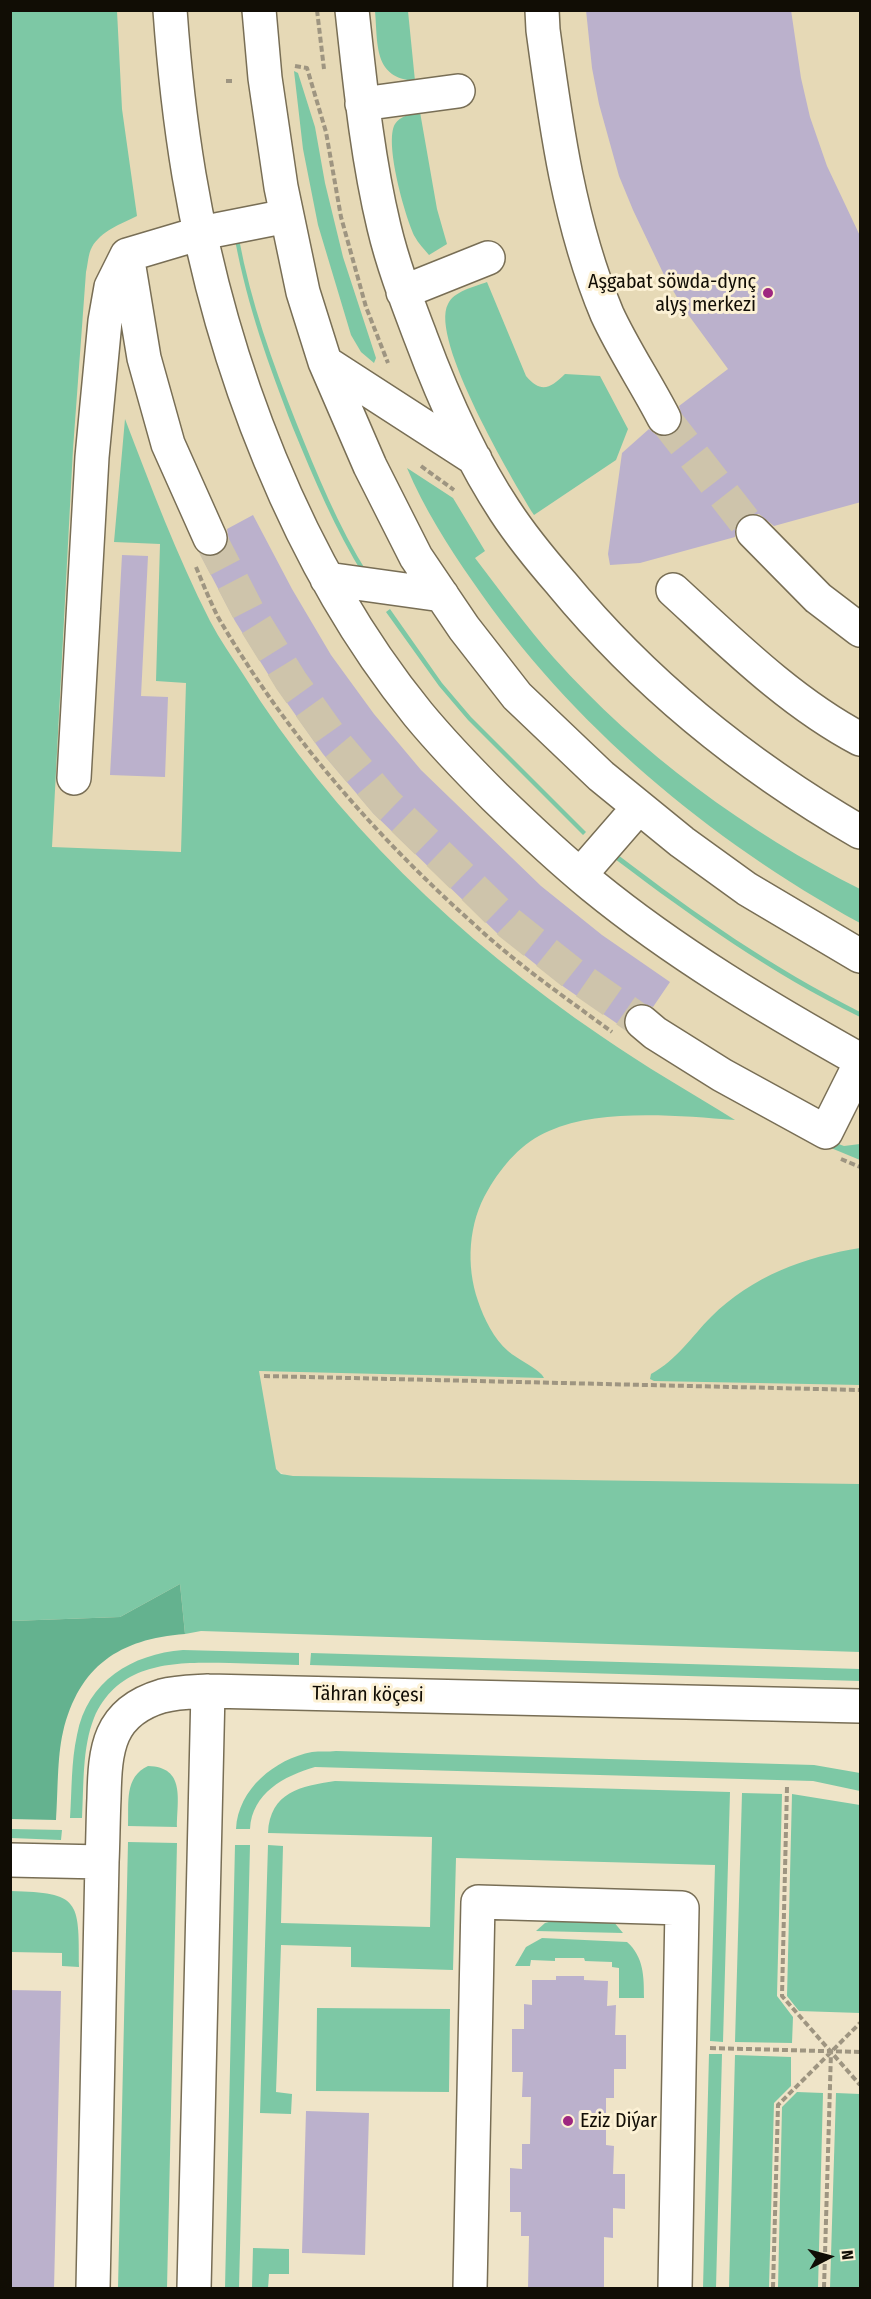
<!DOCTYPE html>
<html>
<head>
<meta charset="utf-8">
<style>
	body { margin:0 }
	#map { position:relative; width:871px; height:2299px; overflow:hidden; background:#efe4c8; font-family:"Fira Sans Condensed",sans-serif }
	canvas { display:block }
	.frame { position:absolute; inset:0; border:12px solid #110d05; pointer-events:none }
	.north { position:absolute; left:799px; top:2227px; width:60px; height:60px; -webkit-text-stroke:4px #fcf1d5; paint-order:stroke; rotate:84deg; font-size:16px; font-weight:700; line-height:24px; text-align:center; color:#110d05 }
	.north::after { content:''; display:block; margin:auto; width:21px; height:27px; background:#110d05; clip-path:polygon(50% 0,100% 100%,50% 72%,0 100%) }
</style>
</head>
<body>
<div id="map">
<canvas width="871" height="2299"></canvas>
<div class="frame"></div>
<div class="north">N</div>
</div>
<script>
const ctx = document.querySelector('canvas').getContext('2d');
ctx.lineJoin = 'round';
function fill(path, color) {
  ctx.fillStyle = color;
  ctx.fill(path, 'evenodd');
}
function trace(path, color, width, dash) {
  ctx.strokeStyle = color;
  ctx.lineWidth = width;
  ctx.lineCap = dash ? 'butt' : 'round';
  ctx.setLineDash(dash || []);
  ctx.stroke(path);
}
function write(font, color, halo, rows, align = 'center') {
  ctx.font = font + ' "Fira Sans Condensed",sans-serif';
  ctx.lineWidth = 6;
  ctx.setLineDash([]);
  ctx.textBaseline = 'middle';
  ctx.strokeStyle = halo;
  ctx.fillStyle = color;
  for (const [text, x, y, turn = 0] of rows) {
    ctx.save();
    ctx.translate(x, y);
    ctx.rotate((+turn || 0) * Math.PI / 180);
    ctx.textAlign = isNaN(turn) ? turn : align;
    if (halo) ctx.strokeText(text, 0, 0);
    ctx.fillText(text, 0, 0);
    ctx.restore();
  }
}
fill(new Path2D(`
	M 37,11 L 860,11 L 860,1497 L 309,1489 L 57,1343 Z`), '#e6d9b6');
fill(new Path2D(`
	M 10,11 L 117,11 L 122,109 L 137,216 C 121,224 101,231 92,247 C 88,254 88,264 86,272 L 73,449 L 52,847 L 181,852 L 186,683 L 156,681 L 160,544 L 114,542 L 125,419 C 151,487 177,556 210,621 C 220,640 232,657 243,674 C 333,819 460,940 601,1036 C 644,1066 690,1092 735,1120 C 679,1116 601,1108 549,1131 C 522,1142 502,1166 488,1190 C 468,1223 466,1266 478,1301 C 484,1319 494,1339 508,1351 C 517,1359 541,1370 544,1378 L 259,1371 L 276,1469 L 281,1474 L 293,1476 L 860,1484 L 860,1652 L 201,1631 L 185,1634 L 180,1584 L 120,1617 L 11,1621 Z
	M 375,11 L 408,11 L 415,81 C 373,78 378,44 375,11 Z
	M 294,71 L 298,73 L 315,127 L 325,183 L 343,257 L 376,358 L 374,363 L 361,352 L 351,335 L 318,225 L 303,149 Z
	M 420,112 L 437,209 L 447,244 L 429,255 C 424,249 418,243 415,237 C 405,217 384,142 395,124 C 400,116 411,114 420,112 Z
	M 239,239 C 251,303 272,361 296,422 C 317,474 338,526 368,574 L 364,576 C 335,529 314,479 293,428 C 268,363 248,308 235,240 Z
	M 487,282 L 526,376 C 541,394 551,388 565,374 L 600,376 L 628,429 L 616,460 L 534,515 C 513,481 429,339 448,304 C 454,291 474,287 487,282 Z
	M 407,468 L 453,498 L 485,551 L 475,558 C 501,592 526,626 554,658 C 638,752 748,833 860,889 L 860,923 C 709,840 571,725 473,582 C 448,546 424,508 407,468 Z
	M 390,609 L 442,683 L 471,717 L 586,832 L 583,835 L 468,720 L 439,686 L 386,612 Z
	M 618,855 C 698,916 770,966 860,1012 L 860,1017 C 769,972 696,920 615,859 Z
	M 833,1142 L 844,1146 L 860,1144 L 860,1160 L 831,1148 Z
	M 860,1248 L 860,1385 L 654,1381 L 650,1379 L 651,1374 C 677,1360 691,1337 711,1317 C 752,1276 805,1257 860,1248 Z
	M 183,1650 L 299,1653 L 299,1665 C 276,1664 253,1664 230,1663 C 178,1662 119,1660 94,1718 C 82,1748 84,1785 82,1818 L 70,1818 C 72,1790 71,1762 77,1735 C 87,1681 132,1654 183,1650 Z
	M 311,1653 L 860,1669 L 860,1681 L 310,1665 Z
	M 336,1751 L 814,1765 L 860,1773 L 860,1791 L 813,1781 L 315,1767 C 284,1776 252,1793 250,1829 L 236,1829 C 238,1789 275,1759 312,1752 C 320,1751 328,1752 336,1751 Z
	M 148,1766 C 186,1767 177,1800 177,1827 L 128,1826 C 129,1803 124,1777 148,1766 Z
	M 335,1781 L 730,1792 L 723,2042 L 710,2041 L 715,1865 L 456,1858 L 453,1970 L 351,1967 L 351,1947 L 281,1945 L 276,2092 L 292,2094 L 291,2114 L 260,2113 L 268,1845 L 283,1846 L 281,1923 L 430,1927 L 432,1837 L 268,1833 C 270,1792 301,1786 335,1781 Z
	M 742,1793 L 782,1794 L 777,1996 L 793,2017 L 792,2043 L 735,2042 Z
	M 792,1794 L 860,1805 L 860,2013 L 799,2011 L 787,1996 Z
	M 11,1829 L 62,1830 L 61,1840 L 11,1838 Z
	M 128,1842 L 177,1843 L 167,2288 L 118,2288 Z
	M 235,1845 L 250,1845 L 239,2288 L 225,2288 Z
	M 11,1891 C 80,1893 79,1900 79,1967 L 62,1966 L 62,1953 L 11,1952 Z
	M 560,1919 L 613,1921 L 623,1933 L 536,1931 L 545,1923 Z
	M 542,1938 L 627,1942 C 644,1957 644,1977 644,1998 L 619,1998 L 619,1968 L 612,1967 L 612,1962 L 585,1961 L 584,1958 L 555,1958 L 555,1961 L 531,1960 L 530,1966 L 515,1966 L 526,1947 Z
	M 317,2008 L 450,2009 L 449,2092 L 316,2091 Z
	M 709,2054 L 722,2054 L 716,2288 L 703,2288 Z
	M 735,2055 L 791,2057 L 791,2086 L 774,2103 L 769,2288 L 729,2288 Z
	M 797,2092 L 823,2093 L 818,2288 L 778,2288 L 782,2107 Z
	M 836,2093 L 860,2094 L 860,2288 L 830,2288 Z
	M 253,2248 L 289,2249 L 289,2274 L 269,2274 L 268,2288 L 252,2288 Z`), '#7dc8a5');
fill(new Path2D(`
	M 180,1584 L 185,1634 C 119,1639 79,1666 63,1732 C 57,1757 58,1794 56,1820 L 11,1819 L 11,1621 L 120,1617 Z`), '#64b28f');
fill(new Path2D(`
	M 586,10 L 791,10 L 801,78 L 810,117 L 827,166 L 861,238 L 861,502 L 774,526 L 759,514 L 749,514 L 739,519 L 735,528 L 735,537 L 640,563 L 610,565 L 608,554 L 622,453 L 649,429 L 655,434 L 663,437 L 673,434 L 680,428 L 683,419 L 679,406 L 728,369 L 684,309 L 665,277 L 633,210 L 619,176 L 599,104 L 592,68 Z
	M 253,515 L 292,589 L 331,655 L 374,714 L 421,770 L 541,886 L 602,935 L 670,982 L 653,1007 L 645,1004 L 636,1004 L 628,1010 L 624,1019 L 625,1029 L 564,987 L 499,935 L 374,814 L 323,754 L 278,690 L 235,621 L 200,554 L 209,557 L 218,555 L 225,548 L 229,541 L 227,529 Z
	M 122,555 L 148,556 L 141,696 L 168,697 L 165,777 L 110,775 Z
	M 556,1976 L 584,1976 L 584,1980 L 608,1981 L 607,2006 L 616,2005 L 615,2035 L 626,2035 L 626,2069 L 614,2069 L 614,2098 L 606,2098 L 606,2145 L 614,2146 L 613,2174 L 625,2174 L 625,2209 L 613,2208 L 613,2238 L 604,2237 L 604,2289 L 528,2289 L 529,2236 L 521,2236 L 521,2212 L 510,2212 L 510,2168 L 522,2169 L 522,2144 L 530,2144 L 531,2097 L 522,2097 L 523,2072 L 512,2072 L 512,2029 L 524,2029 L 524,2004 L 532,2005 L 532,1980 L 556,1980 Z
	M 10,1990 L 61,1991 L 54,2289 L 10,2289 Z
	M 306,2111 L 369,2113 L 365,2255 L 302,2253 Z`), '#bbb1cc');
trace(new Path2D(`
	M 664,418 L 753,532
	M 210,538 L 249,613 L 291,681 L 336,744 L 386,803 L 509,923 L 573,974 L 642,1022`), '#cec4ab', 33, [33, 16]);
const minor = new Path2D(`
	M 170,10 C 174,66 180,121 189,175 C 221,364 297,565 418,714 C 442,743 469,771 495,797 C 527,828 559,858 593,886 C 675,953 769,1009 860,1060
	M 259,10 L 265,78 L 281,187 L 303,292 L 325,362 L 370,466 L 416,557 L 464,628 L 517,696 L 601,776 L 682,842 L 747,889 L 860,956
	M 352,10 C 360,83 367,156 384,227 C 393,265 407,301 421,338 C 443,397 470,458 505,511 C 522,537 541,560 561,583 C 645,685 746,766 860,832
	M 542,10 L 543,30 C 556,126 569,223 607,314 C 623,349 646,383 664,418
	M 362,104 L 458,91
	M 127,255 L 144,358 L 168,444 L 210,538
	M 403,292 L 488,258
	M 325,362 L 475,459
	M 753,532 L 818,598 L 860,630
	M 327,579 L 442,595
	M 673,590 C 731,643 790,702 860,739
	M 74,778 L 92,457 L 105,321 L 111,287 L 127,255 L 201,233 L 287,216
	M 580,875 L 639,807
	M 642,1022 L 655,1033 L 722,1075 L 826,1132 L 860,1064
	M 10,1860 L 102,1862 C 103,1841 103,1819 104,1798 C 105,1749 108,1712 162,1696 C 177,1692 192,1692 208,1691 L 860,1706
	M 93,2288 L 102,1862
	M 194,2288 L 208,1691
	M 470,2288 L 478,1902 L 682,1908 L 675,2288`);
trace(minor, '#786e55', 36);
trace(new Path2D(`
	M 317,10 L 324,69
	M 295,66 L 307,68 L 326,132 L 341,217 L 366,307 L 388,363
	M 226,81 L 235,81
	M 421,466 L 454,490
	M 196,567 C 203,584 210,601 218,617 C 286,734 375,836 476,926 C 518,965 566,998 612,1032
	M 841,1159 L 860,1167
	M 264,1376 L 860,1390
	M 787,1787 L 782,1996 L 860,2085
	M 710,2048 L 860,2052
	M 773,2288 L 778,2105 L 860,2023
	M 824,2288 L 831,2052`), '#9e9581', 4, [6, 3]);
trace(minor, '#fff', 33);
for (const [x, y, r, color] of [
	[768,293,6,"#9e2780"],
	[568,2121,6,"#9e2780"]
]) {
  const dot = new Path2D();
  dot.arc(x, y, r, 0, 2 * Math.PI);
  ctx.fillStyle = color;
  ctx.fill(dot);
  trace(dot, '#fcf1d5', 2);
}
write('20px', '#110d05', '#fcf1d5', [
	["Aşgabat söwda-dynç",756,282],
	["alyş merkezi",756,305],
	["Eziz Diýar",580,2121,"left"]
], 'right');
write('20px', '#110d05', '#fcf1d5', [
	["Tähran köçesi",368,1695,1]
]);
</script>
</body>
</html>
